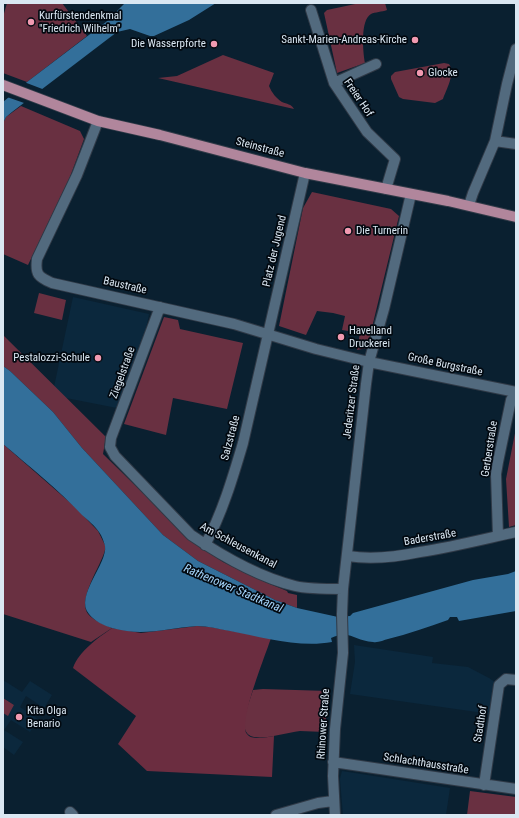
<!DOCTYPE html>
<html>
<head>
<meta charset="utf-8">
<style>
	body { margin:0 }
	#map { position:relative; width:519px; height:818px; overflow:hidden; background:#0a2030; font-family:"Roboto Condensed",sans-serif }
	canvas { display:block }
	.frame { position:absolute; inset:0; border:4px solid #dae7f2; pointer-events:none }
</style>
</head>
<body>
<div id="map">
<canvas width="519" height="818"></canvas>
<div class="frame"></div>
</div>
<script>
const ctx = document.querySelector('canvas').getContext('2d');
ctx.lineJoin = 'round';
function fill(path, color) {
  ctx.fillStyle = color;
  ctx.fill(path, 'evenodd');
}
function trace(path, color, width, dash) {
  ctx.strokeStyle = color;
  ctx.lineWidth = width;
  ctx.lineCap = dash ? 'butt' : 'round';
  ctx.setLineDash(dash || []);
  ctx.stroke(path);
}
function write(font, color, halo, rows, align = 'center') {
  ctx.font = font + ' "Roboto Condensed",sans-serif';
  ctx.lineWidth = 3.5;
  ctx.setLineDash([]);
  ctx.textBaseline = 'middle';
  ctx.strokeStyle = halo;
  ctx.fillStyle = color;
  for (const [text, x, y, turn = 0] of rows) {
    ctx.save();
    ctx.translate(x, y);
    ctx.rotate((+turn || 0) * Math.PI / 180);
    ctx.textAlign = isNaN(turn) ? turn : align;
    if (halo) ctx.strokeText(text, 0, 0);
    ctx.fillText(text, 0, 0);
    ctx.restore();
  }
}
fill(new Path2D(`
	M 73,297 L 149,314 L 146,329 L 117,408 L 66,398 L 54,387 Z
	M 354,645 L 433,657 L 432,663 L 468,667 L 489,678 L 496,683 L 491,714 L 350,694 L 355,662 Z
	M 3,680 L 22,692 L 30,681 L 52,695 L 44,708 L 26,696 L 20,707 L 38,719 L 30,732 L 11,720 L 4,730 L 23,742 L 14,755 L 3,747 L 3,713 L 8,715 L 14,705 L 3,698 Z
	M 342,771 L 450,788 L 446,815 L 343,815 L 340,779 Z`), '#0b283d');
fill(new Path2D(`
	M 7,3 L 62,3 L 87,36 L 27,82 L 3,73 L 3,17 Z
	M 360,3 L 385,3 L 387,10 C 382,12 375,12 371,14 C 360,20 363,52 365,63 L 337,73 L 324,13 L 327,10 Z
	M 223,55 L 274,73 L 269,86 C 272,93 276,98 282,102 C 287,104 291,104 294,109 L 158,78 L 177,76 Z
	M 444,63 L 449,64 C 456,73 446,90 443,99 L 435,103 L 403,99 L 399,97 L 391,79 L 391,76 L 395,72 Z
	M 21,106 L 80,131 L 84,139 L 70,177 L 28,265 L 3,254 L 3,123 L 6,117 Z
	M 312,192 L 391,209 L 399,216 L 367,348 L 357,350 L 360,333 L 342,330 L 345,316 L 333,313 L 317,311 L 306,335 L 279,326 L 303,208 Z
	M 39,293 L 66,300 L 62,320 L 34,313 Z
	M 164,317 L 178,320 L 180,329 L 243,343 L 227,409 L 173,398 L 166,435 L 124,424 Z
	M 3,335 L 106,437 L 103,454 L 192,541 L 223,562 L 265,582 L 287,591 L 288,593 L 297,595 L 297,608 L 275,600 L 198,561 L 163,535 L 82,448 L 53,412 L 10,371 L 3,366 Z
	M 516,428 L 516,525 L 509,527 L 506,479 Z
	M 3,444 L 74,506 L 98,531 L 105,545 L 105,550 C 101,566 77,599 88,614 C 94,621 104,624 112,628 L 91,642 L 3,614 Z
	M 263,689 L 328,691 L 325,732 C 317,732 308,731 300,731 C 285,733 268,739 254,737 C 249,736 246,733 245,729 C 242,719 250,700 253,690 Z
	M 3,698 L 14,705 L 8,716 L 3,713 Z
	M 470,791 L 516,797 L 516,815 L 467,815 Z`), '#693041');
fill(new Path2D(`
	M 197,626 L 210,627 L 271,638 C 266,654 238,722 247,734 C 252,741 267,737 274,736 L 272,777 L 147,771 L 118,744 L 136,716 L 73,668 C 79,651 98,638 112,628 L 141,633 Z`), '#6b2d40');
fill(new Path2D(`
	M 125,3 L 216,3 L 189,20 L 154,36 L 150,36 L 130,29 L 117,32 L 12,112 L 6,117 L 3,123 L 3,102 L 27,82 L 106,22 Z
	M 3,366 L 10,371 L 53,412 L 82,448 L 163,535 L 198,561 L 275,600 L 297,608 L 338,617 L 350,616 L 353,613 L 473,580 L 508,574 L 516,571 L 516,611 L 459,621 L 457,617 L 450,617 L 448,620 C 428,627 408,634 388,639 C 384,640 378,643 373,642 C 355,641 350,629 331,638 L 332,642 C 299,648 262,637 230,631 C 219,629 208,626 197,626 C 166,628 144,637 112,628 C 105,626 94,621 89,614 C 74,597 108,563 105,546 C 104,542 102,536 99,532 C 95,526 88,520 82,515 C 58,489 30,467 3,444 Z`), '#336f9a');
fill(new Path2D(`
	M 24,82 L 45,90 L 27,104 L 7,97 Z`), '#0a2030');
const minor = new Path2D(`
	M 311,10 L 334,83 L 367,132 L 395,159 L 386,189
	M 334,83 L 376,64
	M 98,121 L 77,175 L 37,259 C 35,274 38,277 52,283 L 234,324 L 316,349 L 369,362 L 516,392
	M 495,141 L 516,144
	M 469,205 L 473,193 L 495,141 L 507,84 L 516,49
	M 160,307 L 111,438 L 110,447 L 115,456 L 191,535 C 222,556 258,577 295,586 C 308,589 329,589 343,589
	M 498,536 L 496,474 L 498,462 L 511,400 L 516,392
	M 205,545 C 222,514 233,477 243,443 L 305,173
	M 348,556 C 372,560 396,557 420,552 C 453,547 484,539 516,532
	M 333,762 L 516,789
	M 484,785 L 499,685 L 506,679 L 516,680
	M 70,812 L 73,815
	M 276,815 L 318,803 L 333,801
	M 335,815 L 333,776 L 335,729 L 343,653 L 342,614 L 343,589 L 366,384 L 369,362 L 384,309 L 411,194`);
const major = new Path2D(`
	M 3,85 L 98,121 L 160,135 L 305,173 L 448,201 L 516,217`);
trace(minor, '#303a47', 12);
trace(major, '#303a47', 12);
trace(minor, '#526a7e', 10);
trace(major, '#b1869c', 10);
for (const [x, y, r, color] of [
	[31,22,4,"#f19ab1"],
	[415,40,4,"#f19ab1"],
	[214,44,4,"#f19ab1"],
	[420,73,4,"#f19ab1"],
	[348,231,4,"#f19ab1"],
	[341,337,4,"#f19ab1"],
	[98,358,4,"#f19ab1"],
	[19,717,4,"#f19ab1"]
]) {
  const dot = new Path2D();
  dot.arc(x, y, r, 0, 2 * Math.PI);
  ctx.fillStyle = color;
  ctx.fill(dot);
  trace(dot, '#020910', 1.5);
}
write('11px', '#dae7f2', '#020910', [
	["Kurfürstendenkmal",39,16],
	["\"Friedrich Wilhelm\"",39,29],
	["Sankt-Marien-Andreas-Kirche",407,40,"right"],
	["Die Wasserpforte",206,44,"right"],
	["Glocke",428,73],
	["Die Turnerin",356,231],
	["Havelland",349,331],
	["Druckerei",349,344],
	["Pestalozzi-Schule",90,358,"right"],
	["Kita Olga",27,711],
	["Benario",27,724]
], 'left');
write('11px', '#dae7f2', '#020910', [
	["Freier Hof",358,98,56],
	["Steinstraße",260,148,15],
	["Platz der Jugend",275,251,-77],
	["Baustraße",125,286,13],
	["Große Burgstraße",445,365,12],
	["Ziegelstraße",123,373,-70],
	["Jederitzer Straße",352,402,-83],
	["Salzstraße",231,438,-75],
	["Gerberstraße",490,449,-81],
	["Baderstraße",430,538,-10],
	["Am Schleusenkanal",238,546,28],
	["Rhinower Straße",324,724,-86],
	["Stadthof",481,724,-81],
	["Schlachthausstraße",426,764,9]
]);
write('italic 12px', '#a4d4fa', '#020910', [
	["Rathenower Stadtkanal",233,589,23]
]);
</script>
</body>
</html>
